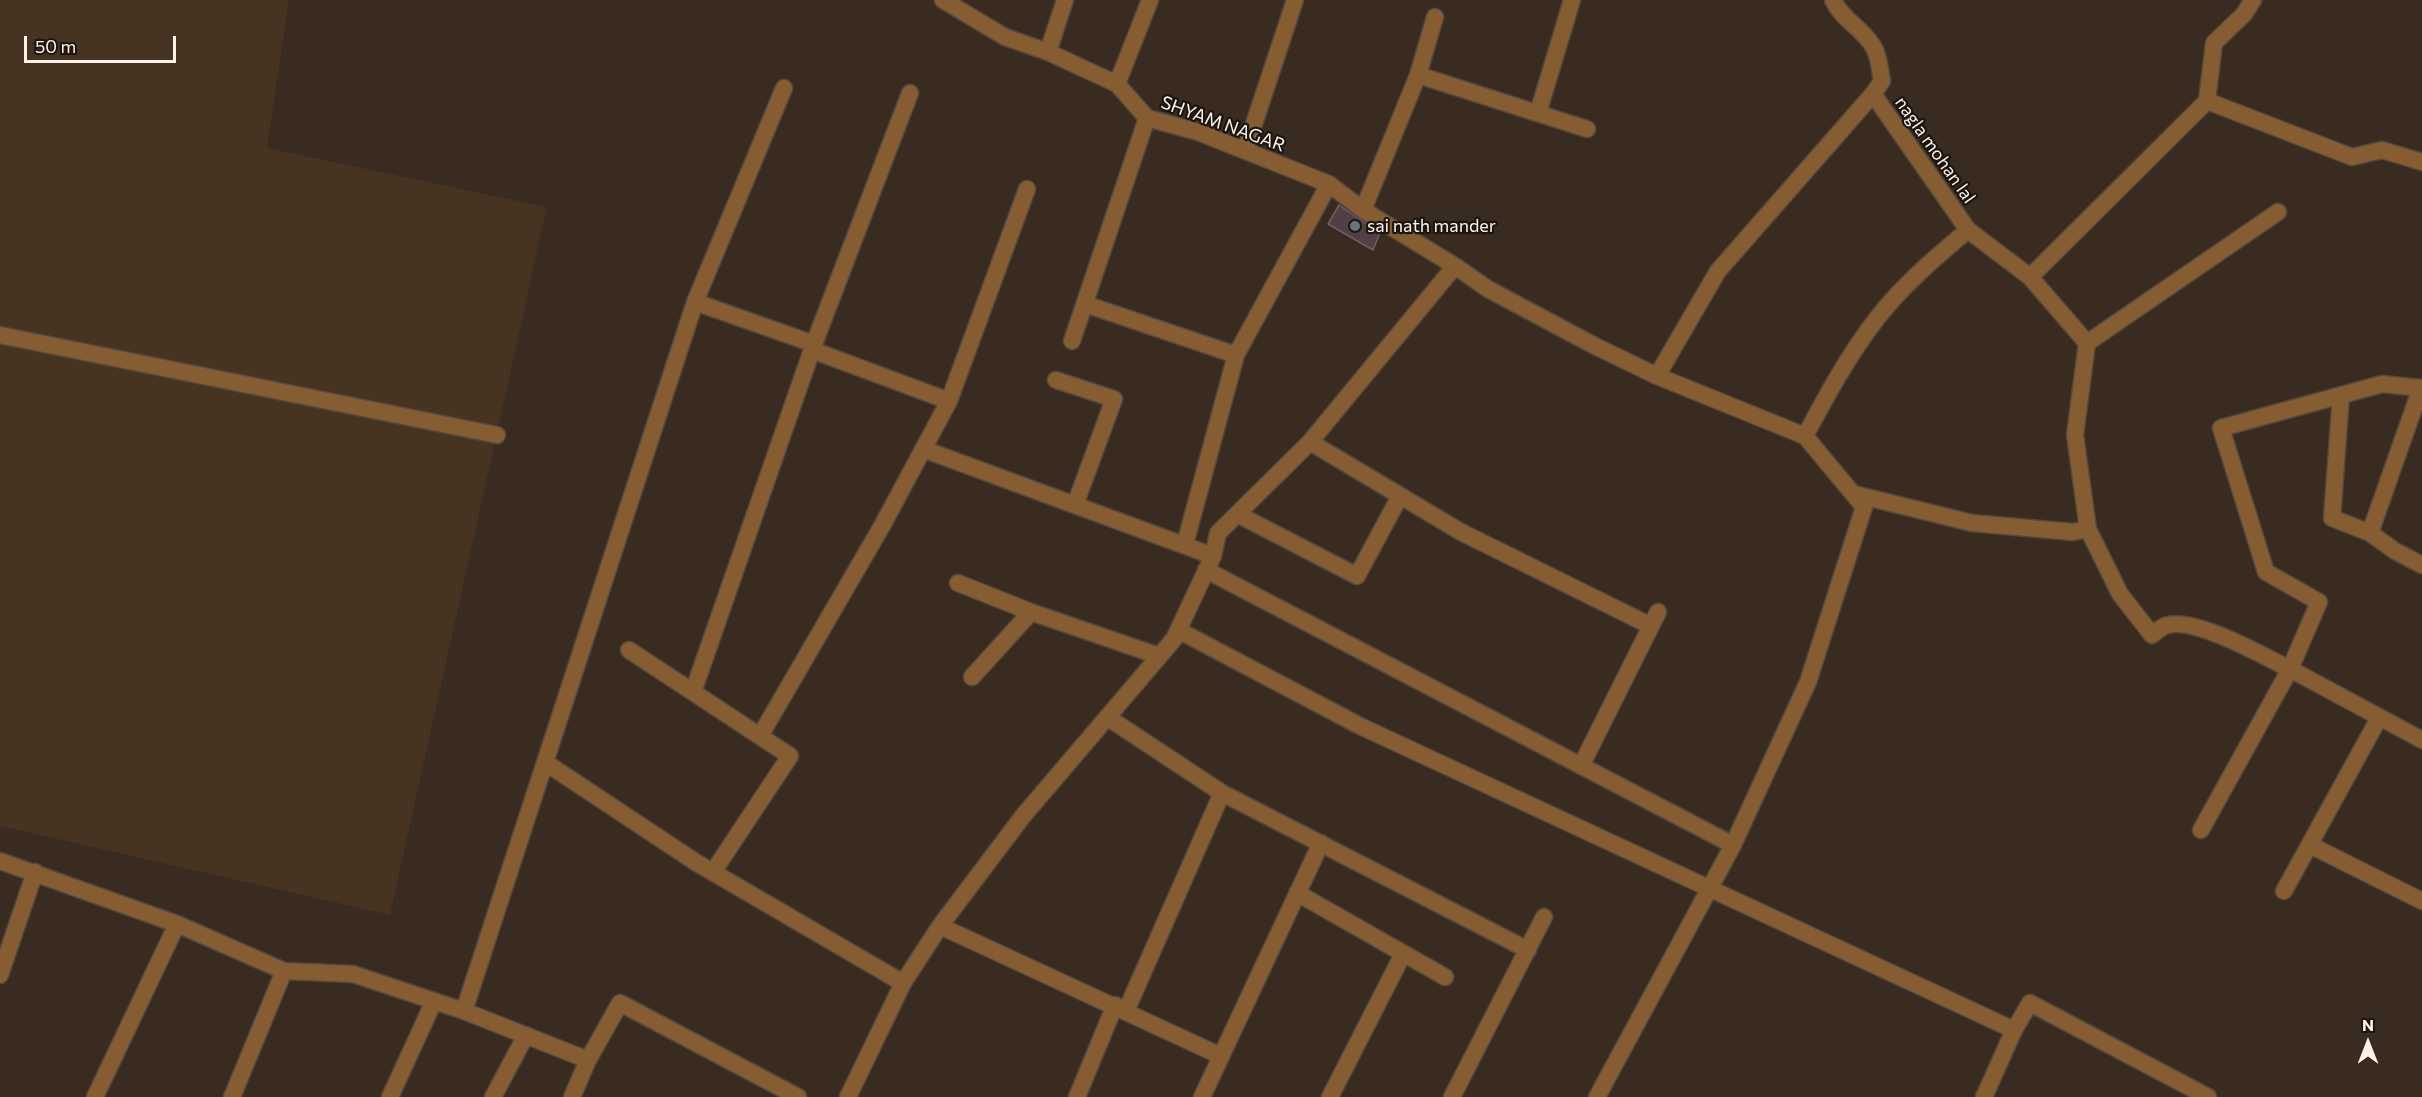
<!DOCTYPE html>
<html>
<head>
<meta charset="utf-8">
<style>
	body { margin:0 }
	#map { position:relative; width:2422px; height:1097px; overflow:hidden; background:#392b1f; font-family:Commissioner,sans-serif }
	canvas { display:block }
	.north { position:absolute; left:2338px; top:1013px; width:60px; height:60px; -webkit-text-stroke:4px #1c1510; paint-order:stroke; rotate:0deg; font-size:16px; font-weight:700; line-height:24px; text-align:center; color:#fdf3eb }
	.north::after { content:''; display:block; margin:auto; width:21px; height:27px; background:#fdf3eb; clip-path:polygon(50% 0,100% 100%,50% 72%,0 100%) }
	.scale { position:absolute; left:24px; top:36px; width:152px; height:27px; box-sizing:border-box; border:3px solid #fdf3eb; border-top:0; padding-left:8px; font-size:18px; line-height:21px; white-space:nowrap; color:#fdf3eb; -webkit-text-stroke:4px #1c1510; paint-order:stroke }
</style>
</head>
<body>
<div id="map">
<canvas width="2422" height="1097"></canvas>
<div class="north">N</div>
<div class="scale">50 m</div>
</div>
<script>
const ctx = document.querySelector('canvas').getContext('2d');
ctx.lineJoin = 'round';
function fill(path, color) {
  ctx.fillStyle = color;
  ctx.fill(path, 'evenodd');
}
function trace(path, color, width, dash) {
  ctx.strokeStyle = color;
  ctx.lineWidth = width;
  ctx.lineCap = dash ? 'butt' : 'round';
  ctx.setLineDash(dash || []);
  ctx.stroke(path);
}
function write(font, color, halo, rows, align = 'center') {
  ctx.font = font + ' Commissioner,sans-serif';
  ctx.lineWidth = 4.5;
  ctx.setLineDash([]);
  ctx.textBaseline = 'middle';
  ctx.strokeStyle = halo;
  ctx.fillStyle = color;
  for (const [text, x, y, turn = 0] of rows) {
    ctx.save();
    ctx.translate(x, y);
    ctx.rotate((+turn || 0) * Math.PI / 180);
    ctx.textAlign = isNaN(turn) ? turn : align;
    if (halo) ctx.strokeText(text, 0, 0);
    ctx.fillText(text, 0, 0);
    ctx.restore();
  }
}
fill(new Path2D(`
	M 0,0 L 289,0 L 267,148 L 547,207 L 390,915 L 0,826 Z`), '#463321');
const building = new Path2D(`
	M 1339,205 L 1380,233 L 1373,250 L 1328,224 Z`);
fill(building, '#523e45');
trace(building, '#735d65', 1.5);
const minor = new Path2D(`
	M 943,0 L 1005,37 L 1048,52 L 1117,84 L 1147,118 L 1198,132 L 1329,184 L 1363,210 L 1455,266 L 1488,289 L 1595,346 L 1657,376 L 1805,436 C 1827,395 1849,354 1878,317 C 1904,284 1936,257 1968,230 L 1873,94 L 1718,271 L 1657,376
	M 1833,0 C 1842,20 1864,29 1874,48 C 1879,56 1880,71 1882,81 L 1873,94
	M 1048,52 L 1065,0
	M 1418,75 L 1587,129
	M 1117,84 L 1150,0
	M 2207,101 L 2352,157 L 2382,150 L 2422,162
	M 1538,113 L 1572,0
	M 1245,151 L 1295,0
	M 1363,210 L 1418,75 L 1435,17
	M 1968,230 L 2030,277 L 2207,101 L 2214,43 L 2244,14 L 2253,0
	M 2030,277 L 2087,343 L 2278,212
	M 1085,304 L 1236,355
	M 0,335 L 497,435
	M 1072,341 L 1147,118
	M 2087,343 L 2075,435 L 2088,529 L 2120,594 L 2152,635 C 2157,631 2162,626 2168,625 C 2197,618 2261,655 2290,669 L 2319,602 L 2266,572 L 2221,428 L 2382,384 L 2422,388
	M 814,344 L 910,93
	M 1056,380 L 1114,399 L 1075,505
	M 2341,395 L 2332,518 L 2370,533 L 2395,551 L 2422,565
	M 949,401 L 1027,189
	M 1310,442 L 1455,266
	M 923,449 L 1213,556
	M 1854,494 L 1972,523 L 2073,532 L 2088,529
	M 1237,514 L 1357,576 L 1400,496
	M 2370,533 L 2421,388
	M 1185,544 L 1236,355 L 1329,184
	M 1206,570 L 1733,845
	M 958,583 L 1031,612 L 972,677
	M 1031,612 L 1159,656
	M 1178,630 L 1360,726 L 2014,1030 L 2030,1003 L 2208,1097
	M 629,650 L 790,756 L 713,872
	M 693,692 L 814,344 L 695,302
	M 1107,717 L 1222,793 L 1528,950
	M 760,736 L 882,526 L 949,401 L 812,350
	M 546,763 L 697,863 L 903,983
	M 1581,766 L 1658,612
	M 2201,830 L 2290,669 L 2422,740
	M 2310,845 L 2422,901
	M 0,861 L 177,924 L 284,971 L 353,974 L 464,1011 L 588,1060
	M 2284,891 L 2379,718
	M 1297,893 L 1445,977
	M 940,926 L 1221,1056
	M 0,975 L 35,872
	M 464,1011 L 695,302 L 784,88
	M 1126,1011 L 1222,793
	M 95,1097 L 177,924
	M 232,1097 L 284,971
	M 390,1097 L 434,1001
	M 493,1097 L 526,1035
	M 572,1097 L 588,1060 L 620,1003 L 798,1097
	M 848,1097 L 903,983 L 940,926 L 1023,816 L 1174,639 L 1213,556 L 1218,533 L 1310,442 L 1461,532 L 1651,626
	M 1077,1097 L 1115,1005
	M 1202,1097 L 1321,843
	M 1330,1097 L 1403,954
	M 1452,1097 L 1544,917
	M 1597,1097 L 1733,845 L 1808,682 L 1864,507 L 1805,436
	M 1984,1097 L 2014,1030`);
trace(minor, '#54473c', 19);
trace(minor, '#865d32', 16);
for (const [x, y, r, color] of [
	[1355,226,6,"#6b7280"]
]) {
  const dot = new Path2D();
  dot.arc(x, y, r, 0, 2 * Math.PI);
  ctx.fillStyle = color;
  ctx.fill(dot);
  trace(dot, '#1c1510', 2);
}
write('18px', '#fdf3eb', '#1c1510', [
	["SHYAM NAGAR",1223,124,20],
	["nagla mohan lal",1935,150,55]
]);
write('18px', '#fdf3eb', '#1c1510', [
	["sai nath mander",1367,226]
], 'left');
</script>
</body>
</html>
